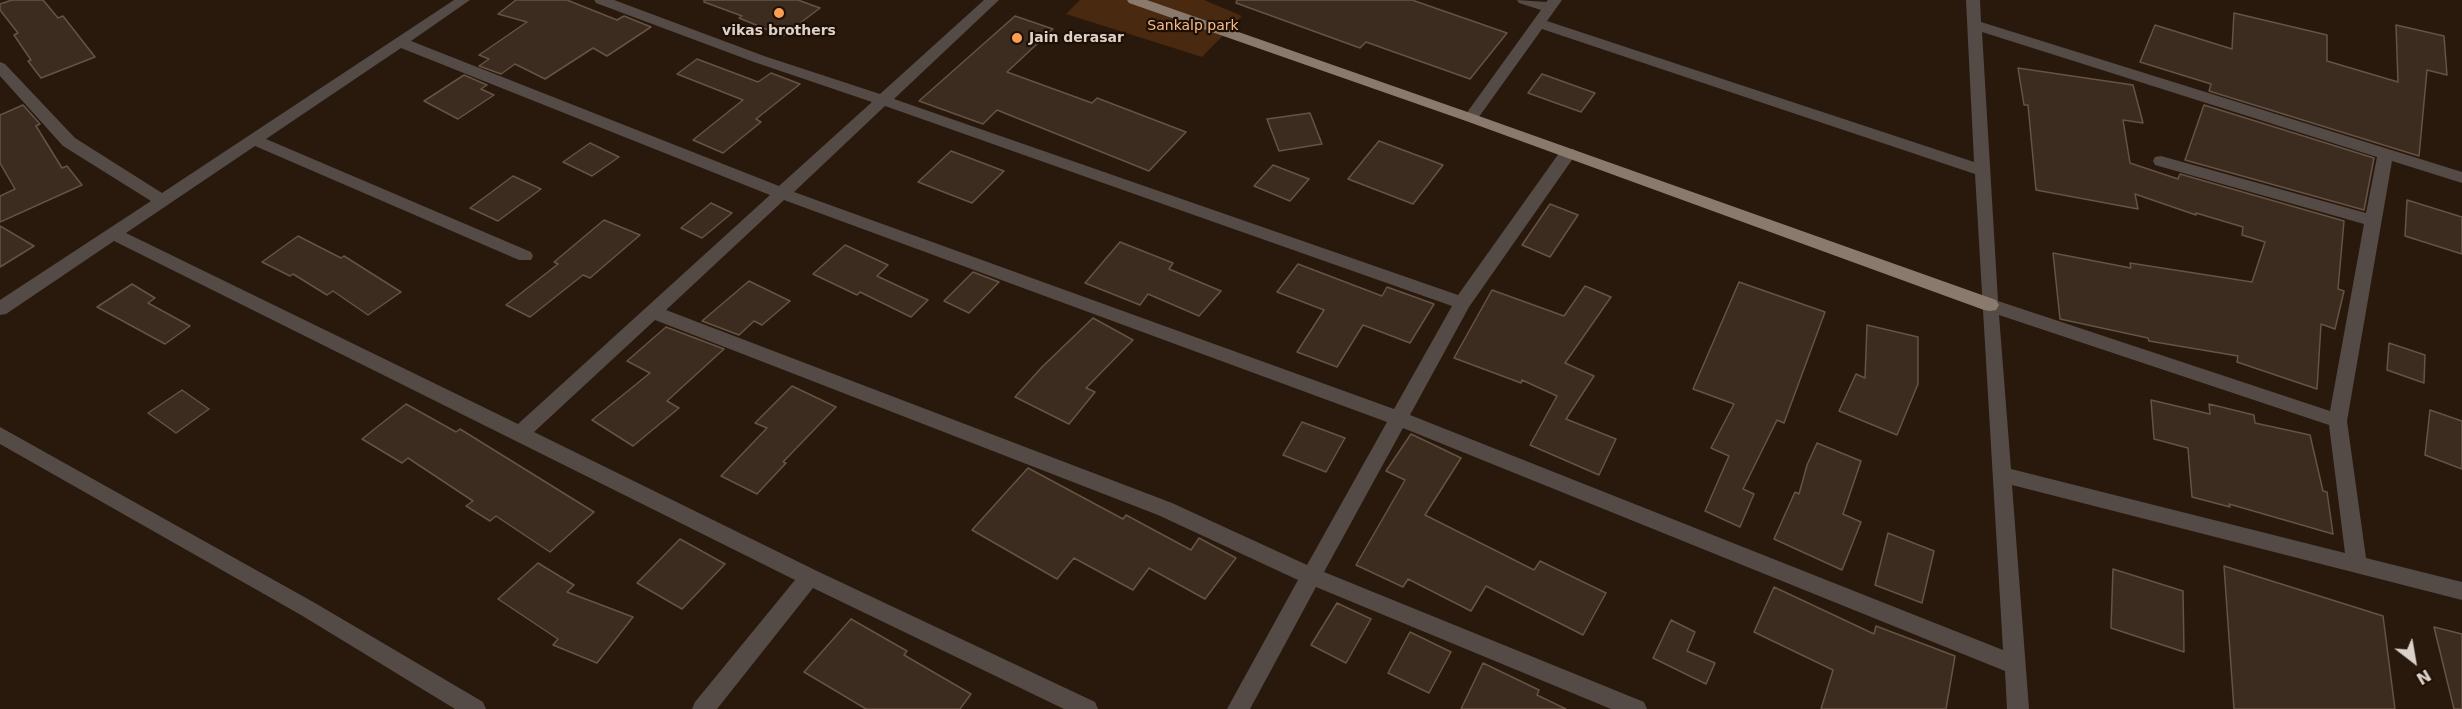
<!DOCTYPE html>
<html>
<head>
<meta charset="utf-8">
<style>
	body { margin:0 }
	#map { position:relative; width:2462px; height:709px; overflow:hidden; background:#29190d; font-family:"DejaVu Sans",sans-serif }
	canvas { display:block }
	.north { position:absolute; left:2384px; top:631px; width:60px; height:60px; -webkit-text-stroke:4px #1f1005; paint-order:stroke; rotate:149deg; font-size:16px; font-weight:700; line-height:24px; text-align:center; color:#ddd2ca }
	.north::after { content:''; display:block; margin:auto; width:21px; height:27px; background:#ddd2ca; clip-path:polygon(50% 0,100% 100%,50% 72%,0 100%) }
</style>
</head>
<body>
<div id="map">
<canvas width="2462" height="709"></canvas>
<div class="north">N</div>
</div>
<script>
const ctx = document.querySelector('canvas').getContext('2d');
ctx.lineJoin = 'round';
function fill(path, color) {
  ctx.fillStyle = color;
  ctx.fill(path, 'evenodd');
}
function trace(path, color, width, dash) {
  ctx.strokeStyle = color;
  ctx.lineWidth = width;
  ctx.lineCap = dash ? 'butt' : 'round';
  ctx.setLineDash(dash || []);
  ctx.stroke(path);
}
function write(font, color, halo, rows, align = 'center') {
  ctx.font = font + ' "DejaVu Sans",sans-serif';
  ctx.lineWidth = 4.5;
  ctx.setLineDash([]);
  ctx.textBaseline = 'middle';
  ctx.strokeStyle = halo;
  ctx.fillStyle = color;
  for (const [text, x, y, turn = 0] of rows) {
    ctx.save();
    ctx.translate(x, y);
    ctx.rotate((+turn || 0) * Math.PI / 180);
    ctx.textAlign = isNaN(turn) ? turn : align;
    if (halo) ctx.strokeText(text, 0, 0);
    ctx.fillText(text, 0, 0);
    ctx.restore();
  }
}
fill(new Path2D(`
	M 1080,0 L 1204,0 L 1242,16 L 1202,57 L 1066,14 Z`), '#49290f');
const building = new Path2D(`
	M 12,0 L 43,0 L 58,18 L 63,16 L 95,57 L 41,78 L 28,61 L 31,60 L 14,35 L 18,33 L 0,10 L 0,4 Z
	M 516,0 L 567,0 L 617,20 L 624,16 L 651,27 L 607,56 L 593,48 L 545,79 L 515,64 L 501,74 L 479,66 L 489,59 L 479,55 L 527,22 L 498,14 Z
	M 704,0 L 798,0 L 820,8 L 783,36 L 739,18 L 742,16 L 704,2 Z
	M 1237,0 L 1412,0 L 1507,33 L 1470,79 L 1366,42 L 1360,48 L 1236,3 Z
	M 2234,13 L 2327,35 L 2327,61 L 2398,82 L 2396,25 L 2444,36 L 2447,75 L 2427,70 L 2419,156 L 2209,91 L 2211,84 L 2140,62 L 2155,25 L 2232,49 Z
	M 1015,16 L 1053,29 L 1007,72 L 1092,103 L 1097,98 L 1186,132 L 1149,171 L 997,110 L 983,124 L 919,101 Z
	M 697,59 L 758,82 L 771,73 L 800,84 L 756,119 L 761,122 L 723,153 L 693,140 L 743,100 L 677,74 Z
	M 2018,68 L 2133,85 L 2143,123 L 2123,120 L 2130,163 L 2178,179 L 2180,174 L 2344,221 L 2338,289 L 2344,291 L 2335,329 L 2321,324 L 2317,389 L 2237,362 L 2238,356 L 2149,341 L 2148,338 L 2060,319 L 2053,253 L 2131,268 L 2130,263 L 2252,282 L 2265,242 L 2242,235 L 2243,227 L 2196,213 L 2196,215 L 2135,194 L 2138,209 L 2036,190 L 2028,105 L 2024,105 Z
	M 1542,74 L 1595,93 L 1581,112 L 1528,93 Z
	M 464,75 L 487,85 L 481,89 L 494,95 L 458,119 L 424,101 Z
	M 23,105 L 40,124 L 36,126 L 62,168 L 67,166 L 82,185 L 0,222 L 0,196 L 15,189 L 0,163 L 0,115 Z
	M 2204,105 L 2374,158 L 2364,210 L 2185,160 Z
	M 1310,113 L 1322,144 L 1279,151 L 1267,119 Z
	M 1379,141 L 1443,165 L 1413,204 L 1348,179 Z
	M 590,143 L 619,157 L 592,176 L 563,162 Z
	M 951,151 L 1004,171 L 972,203 L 918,182 Z
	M 1273,165 L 1309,179 L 1290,201 L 1254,186 Z
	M 513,176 L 541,189 L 498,221 L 470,208 Z
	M 2407,200 L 2462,217 L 2462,254 L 2405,236 Z
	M 711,203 L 732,213 L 702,238 L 681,228 Z
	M 1550,204 L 1578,215 L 1550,257 L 1522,245 Z
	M 604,220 L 640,235 L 590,278 L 583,275 L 530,317 L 506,305 L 558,264 L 554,262 Z
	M 0,226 L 34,246 L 0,267 Z
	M 298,236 L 341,258 L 344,256 L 401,292 L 368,315 L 333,291 L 327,295 L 293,274 L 290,276 L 262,262 Z
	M 1120,242 L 1173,263 L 1169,269 L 1221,291 L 1199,316 L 1148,294 L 1140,305 L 1085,283 Z
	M 845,245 L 888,265 L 877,276 L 928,300 L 911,317 L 860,292 L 857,295 L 813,274 Z
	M 1298,264 L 1382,296 L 1387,287 L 1434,304 L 1410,343 L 1363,325 L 1337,367 L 1297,352 L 1324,310 L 1277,292 Z
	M 973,272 L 999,282 L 969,313 L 944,301 Z
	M 749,281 L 790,301 L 762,325 L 754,321 L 739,335 L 702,321 Z
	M 1739,282 L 1825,312 L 1784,423 L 1777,420 L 1743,489 L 1754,494 L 1740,527 L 1705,511 L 1729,456 L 1711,448 L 1734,404 L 1693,389 Z
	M 132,284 L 155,298 L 148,303 L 190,326 L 165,344 L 97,307 Z
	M 1585,286 L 1611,297 L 1565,363 L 1594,376 L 1566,419 L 1616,439 L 1599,475 L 1530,445 L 1557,396 L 1522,380 L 1521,383 L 1454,358 L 1492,290 L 1564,316 Z
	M 1093,318 L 1133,340 L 1086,388 L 1095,392 L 1069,424 L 1015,397 L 1042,367 Z
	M 1867,325 L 1918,337 L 1918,384 L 1897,435 L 1839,411 L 1856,374 L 1865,378 Z
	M 666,327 L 724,349 L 667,401 L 679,408 L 633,446 L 592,420 L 650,373 L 627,361 Z
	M 2389,343 L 2425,355 L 2424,383 L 2387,370 Z
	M 792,386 L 836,407 L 783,462 L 786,463 L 757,494 L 721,476 L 767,428 L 755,423 Z
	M 182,390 L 209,409 L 176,433 L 148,413 Z
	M 2151,400 L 2210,414 L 2209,404 L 2254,415 L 2255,423 L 2310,435 L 2323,491 L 2327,492 L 2333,534 L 2229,504 L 2230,507 L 2192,497 L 2188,448 L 2154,439 Z
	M 406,404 L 456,432 L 460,429 L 594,512 L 550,552 L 496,516 L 490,521 L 466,506 L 473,501 L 408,458 L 402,463 L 362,439 Z
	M 2430,410 L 2462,421 L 2462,469 L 2425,455 Z
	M 1302,422 L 1345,438 L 1326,472 L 1283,455 Z
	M 1411,434 L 1461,458 L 1425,515 L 1534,570 L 1540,561 L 1606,593 L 1583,635 L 1486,586 L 1471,611 L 1408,579 L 1403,587 L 1356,565 L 1405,480 L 1386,471 Z
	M 1817,443 L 1861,461 L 1843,514 L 1861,522 L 1842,570 L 1774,539 L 1795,492 L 1799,494 L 1807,465 Z
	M 1028,468 L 1123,519 L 1126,515 L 1191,550 L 1199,538 L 1236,558 L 1205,599 L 1149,568 L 1133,590 L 1074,558 L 1057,579 L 972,530 Z
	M 1888,533 L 1934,551 L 1922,603 L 1875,585 Z
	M 680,539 L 725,564 L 682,609 L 637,583 Z
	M 538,563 L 574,585 L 567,592 L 633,617 L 597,663 L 553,645 L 558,639 L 498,599 Z
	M 2224,566 L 2383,616 L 2395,709 L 2234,709 Z
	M 2113,569 L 2183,591 L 2184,652 L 2111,628 Z
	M 1774,587 L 1874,634 L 1876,626 L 1955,656 L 1946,709 L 1821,709 L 1833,670 L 1754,632 Z
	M 1337,603 L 1371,619 L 1346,663 L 1311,645 Z
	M 851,619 L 907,651 L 904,655 L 971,694 L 960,709 L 866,709 L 804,672 Z
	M 1671,620 L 1695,632 L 1687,651 L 1715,663 L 1706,684 L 1653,658 Z
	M 2434,627 L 2462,634 L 2462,709 L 2454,709 Z
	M 1410,632 L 1451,652 L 1429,693 L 1388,673 Z
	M 1483,663 L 1539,690 L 1537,695 L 1566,709 L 1461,709 Z`);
fill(building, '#3c2c1f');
trace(building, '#655345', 1.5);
fill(new Path2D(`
	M 454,0 L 470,0 L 411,41 L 779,186 L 872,102 L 754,62 L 596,3 L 594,0 L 614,0 L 764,56 L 880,94 L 984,0 L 999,0 L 894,99 L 1458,295 L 1562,149 L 1574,149 L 1576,153 L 1574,157 L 1469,307 L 1410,415 L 2003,650 L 1975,174 L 1542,29 L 1476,121 L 1466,121 L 1463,118 L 1541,10 L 1519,3 L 1517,0 L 1546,2 L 1548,0 L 1562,0 L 1547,21 L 1974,162 L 1966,0 L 1980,0 L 1981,22 L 2462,172 L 2462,183 L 2392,161 L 2347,421 L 2366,558 L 2462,582 L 2462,600 L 2012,485 L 2029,709 L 2007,709 L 2005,671 L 1403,428 L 1324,572 L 1644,702 L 1647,709 L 1611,709 L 1316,587 L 1250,709 L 1227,709 L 1298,580 L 1158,515 L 655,320 L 534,432 L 817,571 L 1095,702 L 1098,709 L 1064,709 L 813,588 L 717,709 L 692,709 L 695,702 L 795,580 L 114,241 L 6,314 L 0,315 L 0,300 L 151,201 L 63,146 L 0,76 L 0,62 L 5,64 L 75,138 L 162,193 ZM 1982,32 L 2377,157 L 2366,213 L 2161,156 L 2155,157 L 2153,161 L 2155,165 L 2364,224 L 2330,411 L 1998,301 ZM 401,48 L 770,195 L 518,424 L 126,233 L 255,146 L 519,260 L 531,260 L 533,256 L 531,252 L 266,139 ZM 885,106 L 1452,306 L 1394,409 L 794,192 ZM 784,200 L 1387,422 L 1307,565 L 1172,503 L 666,310 ZM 1999,315 L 2329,425 L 2345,553 L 2011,469 Z
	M 0,427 L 315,603 L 483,702 L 486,709 L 455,709 L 301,615 L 0,444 Z`), '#544b46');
fill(new Path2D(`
	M 1127,0 L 1147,0 L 1476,115 L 1996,300 L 1999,305 L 1996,310 L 1990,311 L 1984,310 L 1466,121 L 1129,3 Z`), '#8a796d');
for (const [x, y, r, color] of [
	[779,13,6,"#fb9e51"],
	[1017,38,6,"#fb9e51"]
]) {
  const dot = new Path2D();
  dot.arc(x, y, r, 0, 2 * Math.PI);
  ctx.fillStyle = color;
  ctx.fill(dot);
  trace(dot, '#1f1005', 2);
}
write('14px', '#f7bb8d', '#1f1005', [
	["Sankalp park",1193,26]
]);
write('bold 14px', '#ddd2ca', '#1f1005', [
	["vikas brothers",779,31],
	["Jain derasar",1029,38,"left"]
]);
</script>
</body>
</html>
